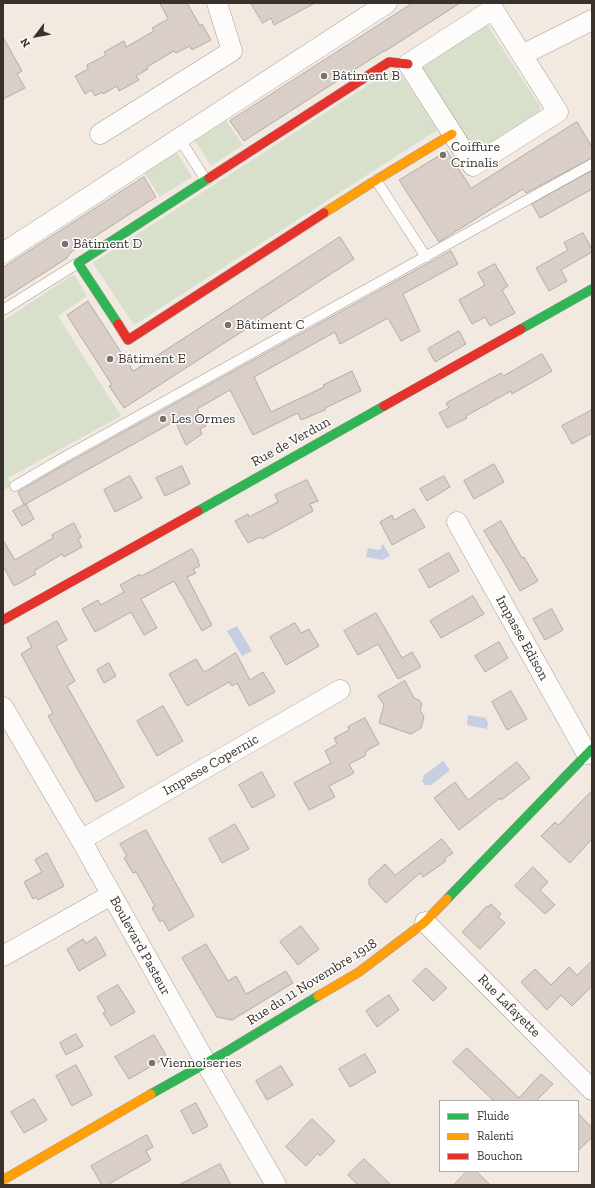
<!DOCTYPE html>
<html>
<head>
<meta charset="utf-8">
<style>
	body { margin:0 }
	#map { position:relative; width:595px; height:1188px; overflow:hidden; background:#f2e9e1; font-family:"Zilla Slab",serif }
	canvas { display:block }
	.frame { position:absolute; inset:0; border:4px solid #39322c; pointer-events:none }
	.legend { position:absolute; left:439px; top:1100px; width:140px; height:72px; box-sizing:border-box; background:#fff; border:1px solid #b0adab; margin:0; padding:5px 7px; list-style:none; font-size:12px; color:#39322c }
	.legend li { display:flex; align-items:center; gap:8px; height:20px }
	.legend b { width:20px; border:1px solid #b0adab }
	.north { position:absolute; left:16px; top:16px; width:40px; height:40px; -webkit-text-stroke:3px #fff; paint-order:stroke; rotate:238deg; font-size:11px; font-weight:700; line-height:16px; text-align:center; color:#39322c }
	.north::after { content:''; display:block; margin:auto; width:14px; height:18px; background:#39322c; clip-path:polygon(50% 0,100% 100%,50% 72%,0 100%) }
</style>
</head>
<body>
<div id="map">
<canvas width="595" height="1188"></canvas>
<div class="frame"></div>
<ul class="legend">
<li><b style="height:5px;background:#30b455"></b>Fluide</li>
<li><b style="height:5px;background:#ff9f0a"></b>Ralenti</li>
<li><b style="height:5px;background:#e5322d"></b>Bouchon</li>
</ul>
<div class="north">N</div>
</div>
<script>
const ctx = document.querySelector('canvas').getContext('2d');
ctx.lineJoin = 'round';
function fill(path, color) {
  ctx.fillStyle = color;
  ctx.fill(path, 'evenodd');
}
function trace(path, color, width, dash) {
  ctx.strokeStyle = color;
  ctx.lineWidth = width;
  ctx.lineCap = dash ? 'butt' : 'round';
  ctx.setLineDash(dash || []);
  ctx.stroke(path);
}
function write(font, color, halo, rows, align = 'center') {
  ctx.font = font + ' "Zilla Slab",serif';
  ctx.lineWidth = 3;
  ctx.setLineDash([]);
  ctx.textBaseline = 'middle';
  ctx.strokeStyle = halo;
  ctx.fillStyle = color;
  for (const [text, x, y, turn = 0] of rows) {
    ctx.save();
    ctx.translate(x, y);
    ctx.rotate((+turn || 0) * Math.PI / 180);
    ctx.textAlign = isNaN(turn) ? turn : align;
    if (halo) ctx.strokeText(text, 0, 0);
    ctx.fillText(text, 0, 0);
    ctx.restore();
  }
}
fill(new Path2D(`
	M 478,25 L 488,26 L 540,106 L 539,115 L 484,151 L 473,150 L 422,72 L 423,61 Z
	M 396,67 L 437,130 L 134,325 L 93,263 Z
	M 225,119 L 243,145 L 211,166 L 194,139 Z
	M 175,150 L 192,177 L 160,197 L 143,171 Z
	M 74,274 L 87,296 L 58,316 L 121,416 L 8,478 L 12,485 L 3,491 L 3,321 Z`), '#d8e0cc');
fill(new Path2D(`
	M 383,544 L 390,556 L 382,560 L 366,557 L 368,548 L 379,550 L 382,548 L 381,546 Z
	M 237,626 L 252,651 L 242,656 L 227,631 Z
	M 468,715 L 486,718 L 488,723 L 487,729 L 467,725 Z
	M 443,761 L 450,770 L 431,785 L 425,785 L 422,781 L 424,777 L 423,776 Z`), '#c5cee2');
const building = new Path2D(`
	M 160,3 L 187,3 L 200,26 L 202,24 L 211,40 L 192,50 L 190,46 L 176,53 L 174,51 L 147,67 L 148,69 L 136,76 L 139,80 L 119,91 L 117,86 L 103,94 L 102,92 L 95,96 L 91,90 L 85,94 L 75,76 L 88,69 L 87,65 L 106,55 L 104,52 L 124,41 L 126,47 L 154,31 L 152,28 L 168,19 Z
	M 251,3 L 315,3 L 274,25 L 271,18 L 263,23 Z
	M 413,3 L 460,3 L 387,50 L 382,52 L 244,141 L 230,121 Z
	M 3,37 L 22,71 L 17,74 L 25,88 L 3,99 Z
	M 577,122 L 592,147 L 592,158 L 526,193 L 523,189 L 439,242 L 399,180 L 447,151 L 471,188 Z
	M 592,171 L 592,189 L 540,218 L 532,204 Z
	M 144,177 L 156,197 L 71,252 L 67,258 L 3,299 L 3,268 Z
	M 583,233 L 592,249 L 592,252 L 561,270 L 567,281 L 549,291 L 536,268 L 568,250 L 564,243 Z
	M 340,237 L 354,259 L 124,408 L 109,386 L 112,385 L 67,315 L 88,301 L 133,371 Z
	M 451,251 L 458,264 L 403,294 L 420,331 L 401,341 L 388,318 L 340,344 L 335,332 L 254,377 L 271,412 L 324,387 L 323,385 L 352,371 L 361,391 L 325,408 L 325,410 L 301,420 L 298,413 L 253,435 L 230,390 L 197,409 L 206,426 L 200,429 L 202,434 L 186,445 L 175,421 L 24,505 L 18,492 L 64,465 Z
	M 495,264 L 508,286 L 502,290 L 515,313 L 490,326 L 485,317 L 472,324 L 459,300 L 485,285 L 478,273 Z
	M 459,331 L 466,344 L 435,362 L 428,349 Z
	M 542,354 L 552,371 L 512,394 L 511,391 L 466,416 L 467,418 L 447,428 L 439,413 L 449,408 L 446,403 L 501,373 L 503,376 Z
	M 592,410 L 592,433 L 572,444 L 562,426 Z
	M 494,464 L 504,482 L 474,499 L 464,481 Z
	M 182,466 L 190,484 L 165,496 L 156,478 Z
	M 130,476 L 142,498 L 115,512 L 104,490 Z
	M 444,476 L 450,487 L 427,501 L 420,489 Z
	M 307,480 L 318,501 L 310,504 L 313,511 L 262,539 L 260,537 L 248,543 L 235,521 L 248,514 L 249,517 L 278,502 L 275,495 Z
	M 26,504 L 34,519 L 22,526 L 13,511 Z
	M 414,509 L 425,527 L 392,545 L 380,522 L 392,515 L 394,520 Z
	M 501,521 L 522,558 L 524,557 L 538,581 L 520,591 L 499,554 L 498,554 L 484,531 Z
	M 74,523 L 81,537 L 78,539 L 82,547 L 64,557 L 62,554 L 34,571 L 36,574 L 14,586 L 3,566 L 3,540 L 15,560 L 53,538 L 52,535 Z
	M 192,549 L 199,561 L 198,562 L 200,566 L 193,569 L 196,573 L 187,577 L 212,625 L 202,631 L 174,581 L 141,599 L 157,628 L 144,635 L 131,612 L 95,632 L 82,609 L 98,600 L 101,605 L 124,592 L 120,585 L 140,574 L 141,576 Z
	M 449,553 L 459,571 L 429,588 L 419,570 Z
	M 473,596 L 484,614 L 441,638 L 430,621 Z
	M 552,609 L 563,630 L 545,640 L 533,619 Z
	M 376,613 L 402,658 L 412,652 L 421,667 L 398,679 L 378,644 L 358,655 L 344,631 Z
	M 57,621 L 67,640 L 56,646 L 75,681 L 67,686 L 124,787 L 96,802 L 48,716 L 53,713 L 21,654 L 32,647 L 27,638 Z
	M 295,623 L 301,633 L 309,629 L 319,646 L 286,665 L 270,637 Z
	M 499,642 L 508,658 L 485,672 L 475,656 Z
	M 236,653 L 250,680 L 263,672 L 275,692 L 249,706 L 237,683 L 232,686 L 229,682 L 187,706 L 169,674 L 196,659 L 204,672 Z
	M 109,663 L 116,676 L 104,683 L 97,670 Z
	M 405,681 L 414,698 L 419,700 L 422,704 L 420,710 L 424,717 L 421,728 L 411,734 L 379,723 L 384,705 L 378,696 Z
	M 511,691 L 527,719 L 507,730 L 492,702 Z
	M 163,706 L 183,741 L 157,756 L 137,721 Z
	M 365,718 L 379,744 L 366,751 L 365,756 L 349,764 L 354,773 L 329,786 L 335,797 L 309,810 L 294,783 L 331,763 L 325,751 L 337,744 L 334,738 L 349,730 L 348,727 Z
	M 517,762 L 530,778 L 501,800 L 500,798 L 459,830 L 434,798 L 455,782 L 468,800 Z
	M 262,772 L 275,796 L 252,808 L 239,785 Z
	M 592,791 L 592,839 L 570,863 L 541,836 L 555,822 L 558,825 Z
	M 235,824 L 249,849 L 222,863 L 209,839 Z
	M 146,830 L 194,916 L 169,931 L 163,920 L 160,922 L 152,908 L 155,906 L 136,872 L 133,873 L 124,858 L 127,856 L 120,844 Z
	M 442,839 L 453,853 L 444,859 L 446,861 L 423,877 L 420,873 L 386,903 L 369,885 L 369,879 L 385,864 L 395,875 Z
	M 47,853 L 64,886 L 38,900 L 36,897 L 33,899 L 24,882 L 42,872 L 35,860 Z
	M 533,867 L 548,882 L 540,890 L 555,905 L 545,914 L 515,886 Z
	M 491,904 L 501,914 L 498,917 L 505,923 L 480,949 L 462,932 L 487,906 L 488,907 Z
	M 301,926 L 319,949 L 298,965 L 280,942 Z
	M 96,937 L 106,955 L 79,971 L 67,949 L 83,939 L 86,943 Z
	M 206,944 L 228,981 L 236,976 L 246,994 L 286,971 L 293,983 L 232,1020 L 217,1017 L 182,958 Z
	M 592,961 L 592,986 L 572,1006 L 561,995 L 547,1010 L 521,982 L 535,969 L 551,985 L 569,967 L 577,975 Z
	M 426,968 L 447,988 L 433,1001 L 413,981 Z
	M 118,985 L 135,1012 L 111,1026 L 103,1013 L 106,1012 L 97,997 Z
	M 389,995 L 399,1010 L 377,1027 L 366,1011 Z
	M 76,1034 L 83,1046 L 66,1055 L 60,1043 Z
	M 154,1035 L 166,1055 L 161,1058 L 162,1060 L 129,1079 L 115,1057 Z
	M 467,1048 L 519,1098 L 541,1074 L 553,1084 L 536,1101 L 494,1101 L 453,1062 Z
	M 365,1054 L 376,1072 L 350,1087 L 339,1069 Z
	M 76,1065 L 92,1095 L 72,1106 L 56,1076 Z
	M 281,1066 L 293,1085 L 267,1100 L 256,1081 Z
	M 34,1099 L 47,1120 L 24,1133 L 11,1112 Z
	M 196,1103 L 208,1126 L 193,1134 L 181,1111 Z
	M 578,1113 L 592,1128 L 592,1137 L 578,1151 Z
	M 312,1119 L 335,1141 L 320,1156 L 318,1153 L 306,1166 L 286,1147 Z
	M 147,1135 L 153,1147 L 146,1151 L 151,1160 L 107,1185 L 102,1185 L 91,1166 Z
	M 364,1159 L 391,1185 L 358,1185 L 348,1175 Z
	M 220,1164 L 231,1185 L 179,1185 Z
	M 467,1171 L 476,1171 L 490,1185 L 454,1185 Z`);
fill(building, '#dacfc8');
trace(building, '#b3aba6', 1);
const lane = new Path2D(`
	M 179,138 L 206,180
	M 376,180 L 426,257
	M 3,310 L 78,263
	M 15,486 L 61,459 L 592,164`);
const street = new Path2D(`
	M 493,9 L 558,112 L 473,166 L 408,64 Z
	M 522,55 L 592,20
	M 100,134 L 232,51 L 217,3
	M 3,253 L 387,3
	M 457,522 L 587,754
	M 3,707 L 81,840 L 206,1063 L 276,1185
	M 81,840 L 340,690
	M 425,922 L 592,1090
	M 3,956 L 111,895`);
const fast = new Path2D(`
	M 118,324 L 78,263 L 209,178
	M 521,329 L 592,289
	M 198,511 L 384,406
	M 447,899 L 592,749
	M 151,1094 L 224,1053 L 318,996`);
const slow = new Path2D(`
	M 324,213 L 376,180 L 452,134
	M 318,996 L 359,972 L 425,922 L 447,899
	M 3,1180 L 151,1094`);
const jam = new Path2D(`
	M 209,178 L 389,62 L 408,64
	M 118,324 L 128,340 L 324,213
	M 384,406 L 521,329
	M 3,620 L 198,511`);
trace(lane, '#a69f99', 11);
trace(street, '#a69f99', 21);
trace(fast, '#a69f99', 10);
trace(slow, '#a69f99', 10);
trace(jam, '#a69f99', 10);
trace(lane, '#fdfcfa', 10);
trace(street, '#fdfcfa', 20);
trace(fast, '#30b455', 9);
trace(slow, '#ff9f0a', 9);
trace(jam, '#e5322d', 9);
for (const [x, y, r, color] of [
	[324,76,4,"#7a726b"],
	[443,155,4,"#7a726b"],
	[65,244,4,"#7a726b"],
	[228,325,4,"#7a726b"],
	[110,359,4,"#7a726b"],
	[163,419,4,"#7a726b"],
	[152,1063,4,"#7a726b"]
]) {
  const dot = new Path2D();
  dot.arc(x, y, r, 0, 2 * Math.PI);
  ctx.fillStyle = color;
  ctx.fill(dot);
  trace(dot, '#fff', 1.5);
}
write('14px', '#39322c', '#fff', [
	["Bâtiment B",332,76],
	["Coiffure",451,147],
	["Crinalis",451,163],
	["Bâtiment D",73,244],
	["Bâtiment C",236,325],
	["Bâtiment E",118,359],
	["Les Ormes",171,419],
	["Viennoiseries",160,1063]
], 'left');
write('14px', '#39322c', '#fff', [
	["Rue de Verdun",291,442,-29],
	["Impasse Edison",522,638,61],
	["Impasse Copernic",211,765,-30],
	["Boulevard Pasteur",140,946,61],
	["Rue du 11 Novembre 1918",312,982,-32],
	["Rue Lafayette",509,1006,45]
]);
</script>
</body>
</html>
